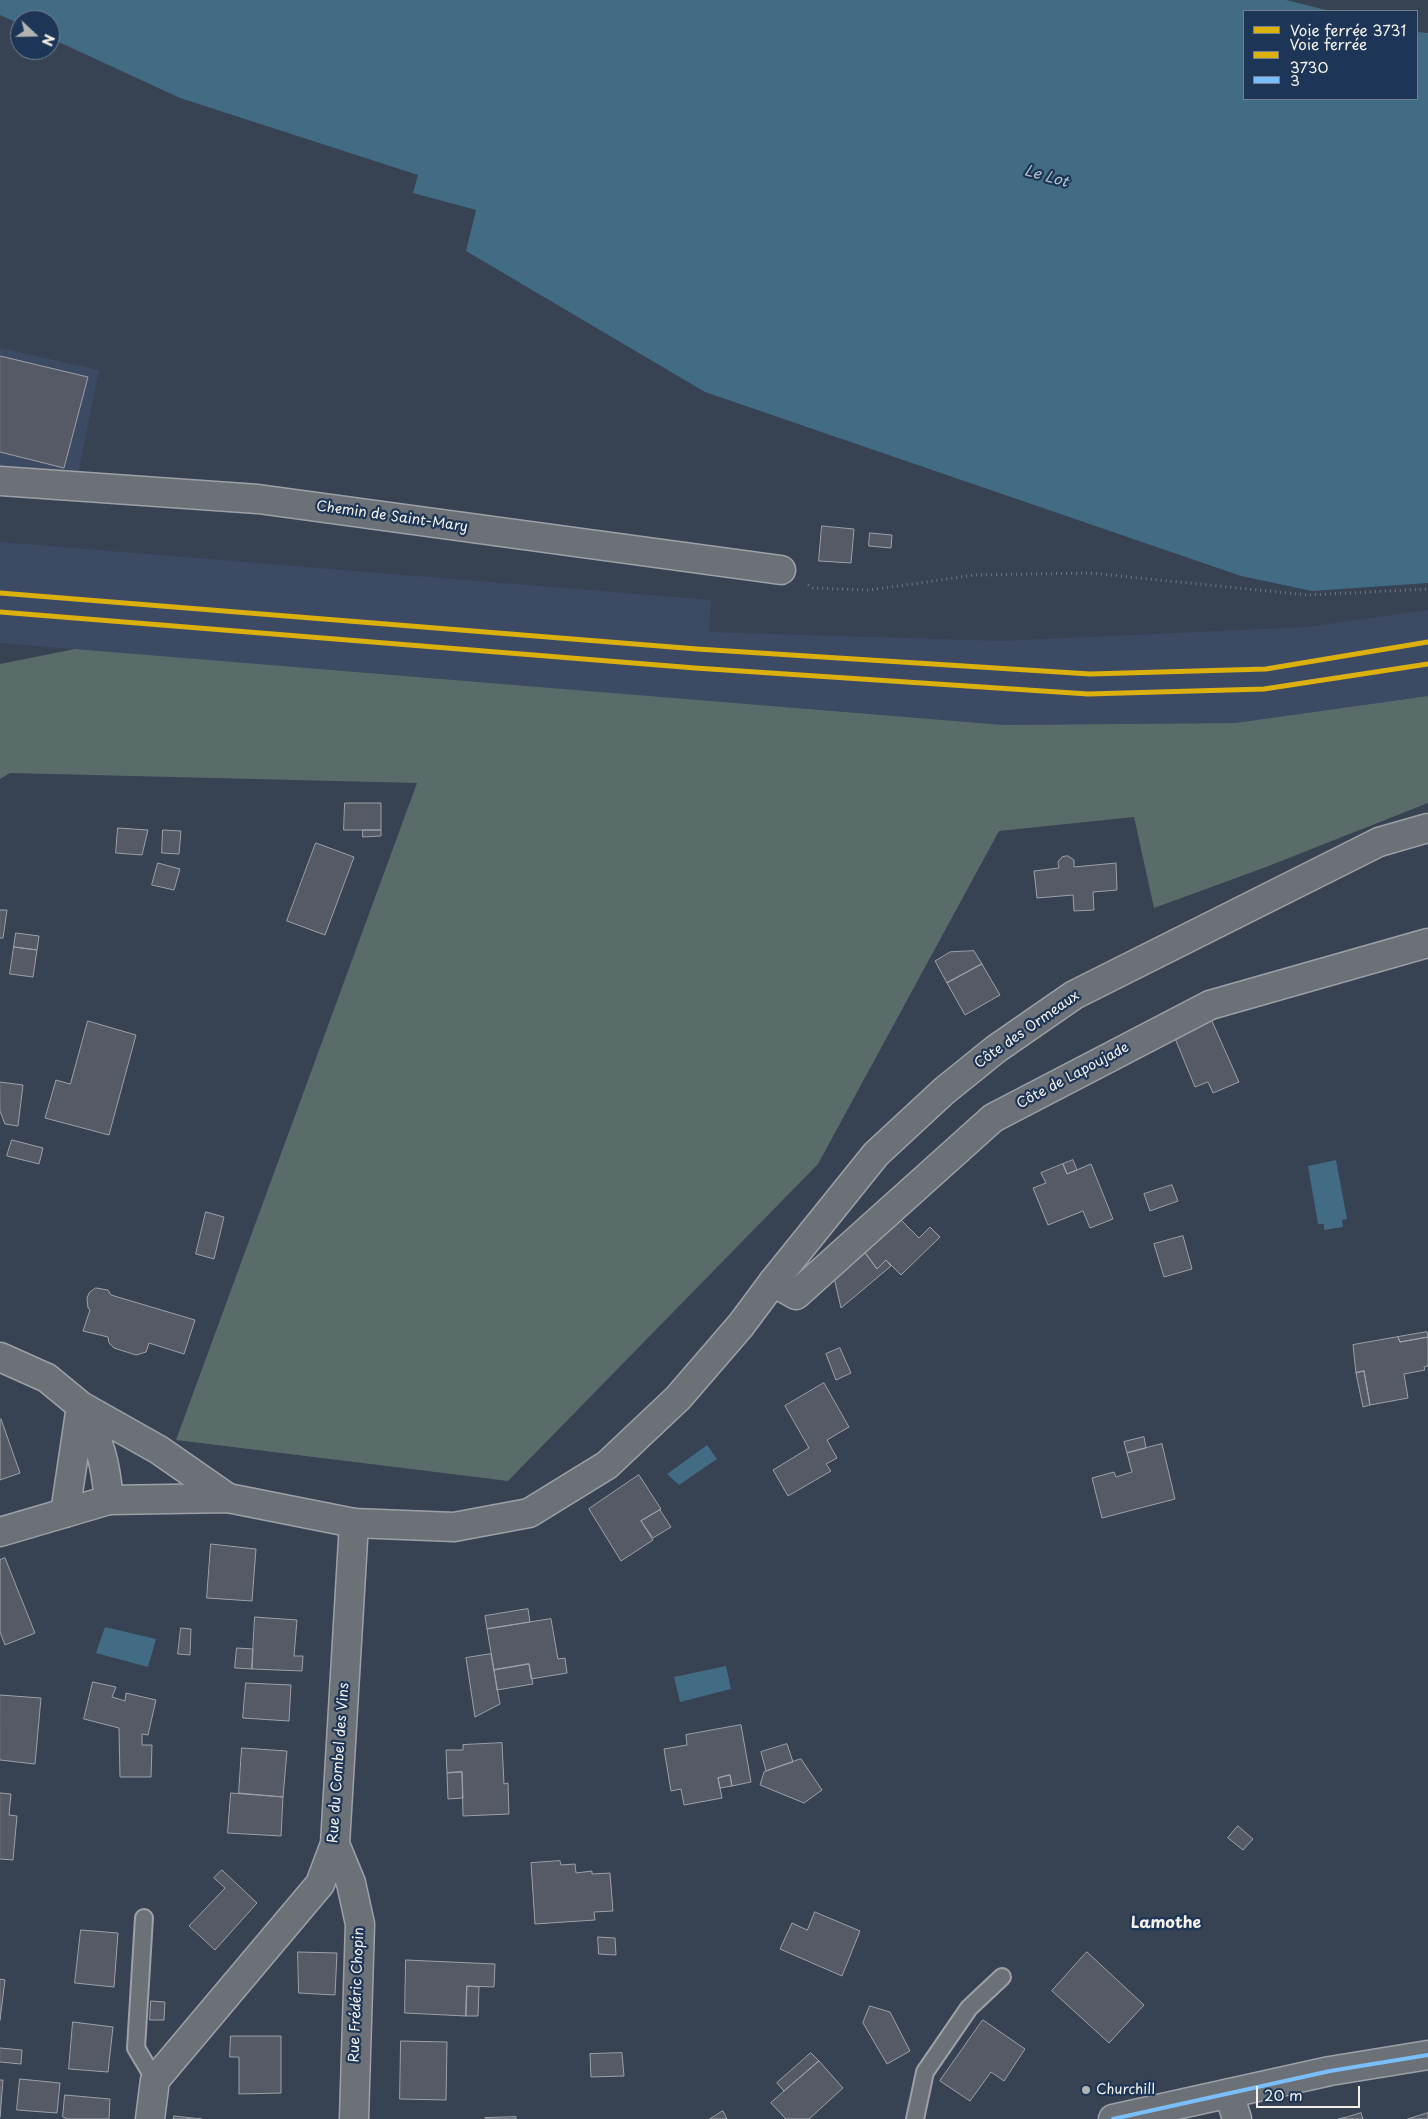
<!DOCTYPE html>
<html>
<head>
<meta charset="utf-8">
<style>
	body { margin:0 }
	#map { position:relative; width:1428px; height:2119px; overflow:hidden; background:#374253; font-family:"Playpen Sans",sans-serif }
	canvas { display:block }
	.legend { position:absolute; left:1243px; top:10px; width:175px; height:90px; box-sizing:border-box; background:#1d3557; border:1px solid #738091; margin:0; padding:6px 9px; list-style:none; font-size:15px; color:#f4f1e8 }
	.legend li { display:flex; align-items:center; gap:10px; height:25px }
	.legend b { width:25px; border:1px solid #738091 }
	.north { position:absolute; left:10px; top:10px; width:50px; height:50px; box-sizing:border-box; background:#1d3557; border:1px solid #738091; border-radius:50%; rotate:111deg; font-size:14px; font-weight:700; line-height:20px; text-align:center; color:#f4f1e8 }
	.north::after { content:''; display:block; margin:auto; width:18px; height:22px; background:#b2b4b4; clip-path:polygon(50% 0,100% 100%,50% 72%,0 100%) }
	.scale { position:absolute; left:1256px; top:2086px; width:104px; height:22px; box-sizing:border-box; border:2px solid #f4f1e8; border-top:0; padding-left:6px; font-size:15px; line-height:18px; white-space:nowrap; color:#f4f1e8; -webkit-text-stroke:4px #1d3557; paint-order:stroke }
</style>
</head>
<body>
<div id="map">
<canvas width="1428" height="2119"></canvas>
<ul class="legend">
<li><b style="height:6px;background:#dcb10d"></b>Voie ferrée 3731</li>
<li><b style="height:6px;background:#dcb10d"></b>Voie ferrée 3730</li>
<li><b style="height:6px;background:#7abffc"></b>3</li>
</ul>
<div class="north">N</div>
<div class="scale">20 m</div>
</div>
<script>
const ctx = document.querySelector('canvas').getContext('2d');
ctx.lineJoin = 'round';
function fill(path, color) {
  ctx.fillStyle = color;
  ctx.fill(path, 'evenodd');
}
function trace(path, color, width, dash) {
  ctx.strokeStyle = color;
  ctx.lineWidth = width;
  ctx.lineCap = dash ? 'butt' : 'round';
  ctx.setLineDash(dash || []);
  ctx.stroke(path);
}
function write(font, color, halo, rows, align = 'center') {
  ctx.font = font + ' "Playpen Sans",sans-serif';
  ctx.lineWidth = 4.5;
  ctx.setLineDash([]);
  ctx.textBaseline = 'middle';
  ctx.strokeStyle = halo;
  ctx.fillStyle = color;
  for (const [text, x, y, turn = 0] of rows) {
    ctx.save();
    ctx.translate(x, y);
    ctx.rotate((+turn || 0) * Math.PI / 180);
    ctx.textAlign = isNaN(turn) ? turn : align;
    if (halo) ctx.strokeText(text, 0, 0);
    ctx.fillText(text, 0, 0);
    ctx.restore();
  }
}
fill(new Path2D(`
	M 0,348 L 99,370 L 78,475 L 0,468 Z
	M 0,542 L 711,600 L 709,632 L 1001,641 L 1307,627 L 1428,610 L 1428,696 L 1235,723 L 1004,725 L 0,643 Z`), '#3d4a64');
fill(new Path2D(`
	M 75,649 L 1004,725 L 1235,723 L 1428,696 L 1428,803 L 1266,867 L 1154,908 L 1134,817 L 999,831 L 818,1164 L 508,1481 L 176,1440 L 417,783 L 10,773 L 0,779 L 0,664 Z`), '#596c6a');
fill(new Path2D(`
	M 0,0 L 1286,0 L 1330,11 L 1244,11 L 1244,99 L 1417,99 L 1417,32 L 1428,33 L 1428,583 L 1312,591 L 1241,576 L 705,392 L 466,251 L 476,210 L 413,193 L 418,175 L 180,98 L 50,38 L 50,20 L 20,20 L 20,24 L 0,15 Z
	M 1336,1160 L 1347,1219 L 1342,1220 L 1343,1227 L 1324,1230 L 1324,1224 L 1318,1224 L 1308,1166 Z
	M 707,1445 L 717,1459 L 679,1485 L 667,1474 Z
	M 105,1627 L 156,1639 L 148,1667 L 96,1653 Z
	M 726,1666 L 731,1689 L 680,1702 L 674,1677 Z`), '#426b84');
const building = new Path2D(`
	M 0,356 L 88,377 L 64,468 L 0,452 Z
	M 822,526 L 854,529 L 851,563 L 819,561 Z
	M 870,533 L 892,535 L 891,548 L 869,546 Z
	M 345,803 L 381,803 L 381,830 L 344,830 Z
	M 118,828 L 148,830 L 142,855 L 116,853 Z
	M 163,830 L 181,831 L 179,854 L 162,853 Z
	M 363,830 L 381,830 L 381,836 L 363,837 Z
	M 316,843 L 354,857 L 325,935 L 287,921 Z
	M 1068,856 L 1074,860 L 1074,867 L 1116,863 L 1117,890 L 1093,892 L 1094,910 L 1074,911 L 1073,895 L 1037,898 L 1034,871 L 1059,868 L 1058,862 L 1062,857 Z
	M 158,863 L 180,869 L 174,890 L 152,885 Z
	M 0,910 L 7,910 L 3,938 L 0,938 Z
	M 16,933 L 39,936 L 37,950 L 14,947 Z
	M 14,947 L 37,950 L 33,977 L 10,974 Z
	M 974,951 L 982,964 L 947,983 L 935,961 L 950,952 Z
	M 982,964 L 1000,995 L 965,1015 L 947,983 Z
	M 1211,1019 L 1239,1082 L 1213,1093 L 1208,1082 L 1195,1087 L 1174,1036 Z
	M 88,1021 L 136,1035 L 109,1135 L 45,1118 L 56,1080 L 70,1084 Z
	M 0,1082 L 23,1085 L 18,1126 L 5,1124 L 0,1111 Z
	M 12,1140 L 43,1148 L 39,1164 L 7,1156 Z
	M 1073,1160 L 1077,1170 L 1067,1174 L 1063,1164 Z
	M 1063,1164 L 1067,1174 L 1091,1164 L 1113,1219 L 1090,1228 L 1083,1211 L 1048,1225 L 1033,1188 L 1046,1183 L 1041,1173 Z
	M 1172,1185 L 1178,1201 L 1150,1211 L 1144,1194 Z
	M 206,1212 L 224,1217 L 214,1259 L 196,1254 Z
	M 896,1215 L 919,1238 L 930,1227 L 940,1237 L 901,1275 L 886,1260 L 877,1269 L 861,1247 Z
	M 1183,1236 L 1192,1269 L 1164,1277 L 1154,1244 Z
	M 861,1247 L 877,1269 L 886,1260 L 891,1266 L 841,1308 L 833,1273 Z
	M 96,1288 L 108,1290 L 111,1295 L 195,1320 L 184,1354 L 149,1343 L 146,1352 L 136,1355 L 114,1348 L 109,1343 L 108,1337 L 83,1331 L 90,1310 L 88,1308 L 87,1298 L 89,1293 Z
	M 1427,1332 L 1428,1337 L 1400,1342 L 1398,1337 Z
	M 1398,1337 L 1400,1342 L 1428,1337 L 1428,1366 L 1424,1367 L 1425,1370 L 1404,1374 L 1408,1398 L 1370,1405 L 1364,1371 L 1356,1373 L 1353,1345 Z
	M 840,1348 L 851,1373 L 836,1380 L 826,1354 Z
	M 1364,1371 L 1370,1405 L 1363,1407 L 1356,1373 Z
	M 824,1383 L 849,1427 L 827,1440 L 837,1458 L 826,1464 L 831,1471 L 788,1496 L 773,1470 L 809,1448 L 785,1406 Z
	M 1,1419 L 20,1473 L 0,1480 L 0,1420 Z
	M 1144,1437 L 1146,1448 L 1127,1453 L 1124,1442 Z
	M 1162,1444 L 1175,1499 L 1102,1518 L 1092,1478 L 1114,1472 L 1116,1477 L 1132,1472 L 1127,1453 Z
	M 639,1475 L 661,1509 L 641,1521 L 653,1540 L 621,1561 L 589,1509 Z
	M 660,1510 L 671,1527 L 653,1538 L 641,1521 Z
	M 211,1544 L 256,1549 L 252,1601 L 207,1598 Z
	M 5,1558 L 35,1633 L 5,1645 L 0,1632 L 0,1560 Z
	M 528,1609 L 530,1622 L 487,1629 L 485,1616 Z
	M 255,1617 L 297,1620 L 294,1656 L 303,1656 L 302,1671 L 252,1669 Z
	M 551,1619 L 558,1659 L 565,1658 L 567,1673 L 531,1679 L 529,1664 L 494,1670 L 487,1629 Z
	M 181,1628 L 191,1629 L 190,1655 L 178,1654 Z
	M 237,1648 L 253,1649 L 252,1669 L 235,1668 Z
	M 491,1654 L 500,1704 L 475,1717 L 466,1658 Z
	M 529,1664 L 533,1684 L 497,1690 L 494,1670 Z
	M 93,1682 L 116,1687 L 112,1697 L 125,1701 L 126,1693 L 156,1700 L 148,1735 L 142,1734 L 142,1745 L 152,1745 L 151,1777 L 120,1777 L 119,1728 L 84,1719 Z
	M 246,1683 L 291,1685 L 289,1721 L 243,1718 Z
	M 0,1695 L 41,1698 L 35,1764 L 0,1760 Z
	M 741,1725 L 751,1782 L 732,1786 L 730,1775 L 718,1778 L 722,1798 L 684,1805 L 681,1789 L 671,1791 L 664,1749 L 687,1745 L 686,1735 Z
	M 502,1743 L 504,1784 L 508,1783 L 509,1814 L 463,1816 L 462,1772 L 447,1773 L 446,1750 L 463,1750 L 463,1745 Z
	M 787,1744 L 793,1762 L 766,1771 L 761,1752 Z
	M 242,1748 L 287,1751 L 283,1797 L 239,1793 Z
	M 801,1759 L 822,1790 L 804,1803 L 760,1785 L 764,1772 Z
	M 462,1772 L 463,1798 L 448,1799 L 447,1773 Z
	M 730,1775 L 732,1786 L 720,1788 L 718,1778 Z
	M 0,1793 L 11,1794 L 9,1815 L 17,1816 L 13,1860 L 0,1859 Z
	M 231,1793 L 283,1797 L 281,1836 L 228,1833 Z
	M 1238,1826 L 1253,1839 L 1243,1850 L 1228,1838 Z
	M 560,1861 L 561,1865 L 575,1864 L 576,1873 L 592,1871 L 592,1874 L 610,1873 L 613,1911 L 594,1912 L 595,1920 L 535,1924 L 531,1863 Z
	M 222,1870 L 257,1903 L 215,1950 L 189,1926 L 225,1888 L 214,1878 Z
	M 815,1912 L 860,1931 L 842,1976 L 780,1949 L 792,1923 L 807,1930 Z
	M 81,1930 L 118,1933 L 114,1987 L 75,1983 Z
	M 598,1937 L 615,1938 L 616,1955 L 599,1954 Z
	M 298,1952 L 337,1953 L 335,1995 L 299,1993 Z
	M 1087,1952 L 1144,2005 L 1109,2043 L 1052,1991 Z
	M 406,1960 L 495,1964 L 494,1987 L 467,1986 L 466,2016 L 405,2013 Z
	M 0,1979 L 5,1980 L 0,2020 Z
	M 467,1986 L 479,1987 L 478,2016 L 466,2016 Z
	M 151,2001 L 165,2002 L 164,2020 L 150,2020 Z
	M 870,2006 L 890,2012 L 910,2051 L 887,2064 L 863,2023 Z
	M 983,2020 L 1025,2049 L 1004,2081 L 991,2072 L 970,2101 L 940,2081 Z
	M 73,2022 L 113,2027 L 108,2072 L 69,2069 Z
	M 231,2036 L 281,2036 L 281,2093 L 239,2094 L 239,2057 L 230,2057 Z
	M 401,2041 L 447,2042 L 446,2100 L 400,2099 Z
	M 0,2048 L 22,2050 L 21,2064 L 0,2062 Z
	M 622,2053 L 624,2076 L 591,2077 L 590,2054 Z
	M 811,2053 L 819,2061 L 784,2091 L 777,2083 Z
	M 819,2061 L 843,2088 L 809,2119 L 786,2119 L 771,2103 Z
	M 20,2079 L 60,2083 L 57,2113 L 17,2110 Z
	M 0,2080 L 3,2080 L 0,2117 Z
	M 65,2095 L 110,2099 L 109,2119 L 68,2119 L 63,2117 Z
	M 723,2111 L 727,2119 L 710,2119 Z
	M 1361,2113 L 1363,2119 L 1338,2119 L 1347,2117 Z
	M 1428,2113 L 1428,2119 L 1408,2119 Z
	M 174,2116 L 202,2119 L 174,2119 Z
	M 516,2117 L 516,2119 L 485,2119 L 485,2118 Z`);
fill(building, '#565a66');
trace(building, '#9da1a7', 1);
const lane = new Path2D(`
	M 144,1918 L 136,2048 L 155,2080
	M 915,2119 L 925,2072 L 969,2008 L 1002,1977`);
const street = new Path2D(`
	M 0,481 L 258,499 L 781,570
	M 773,1282 L 796,1295 L 993,1118 L 1210,1005 L 1428,943
	M 0,1357 L 47,1378 L 81,1406 L 159,1450 L 228,1498
	M 81,1406 C 100,1442 105,1460 109,1500
	M 65,1513 L 81,1406
	M 335,1844 L 351,1883 L 360,1924 L 354,2119
	M 1229,2093 L 1237,2119
	M 150,2119 L 155,2080 L 320,1884 L 335,1844 L 354,1523
	M 1113,2119 L 1330,2071 L 1428,2055`);
const primary = new Path2D(`
	M 0,1532 L 109,1500 L 228,1498 L 354,1523 L 454,1527 L 529,1513 L 607,1465 L 678,1398 L 741,1325 L 773,1282 L 876,1154 L 944,1091 L 996,1049 L 1074,995 L 1379,842 L 1428,828`);
trace(lane, '#9da1a7', 20);
trace(street, '#9da1a7', 31);
trace(primary, '#9da1a7', 31);
trace(new Path2D(`
	M 808,585 L 813,588 L 870,590 L 975,575 L 1090,573 L 1308,595 L 1428,589`), '#72787f', 3, [1, 4]);
trace(lane, '#6c7177', 16);
trace(street, '#6c7177', 28);
trace(primary, '#6c7177', 28);
trace(new Path2D(`
	M 1113,2119 L 1330,2071 L 1428,2055`), '#7abffc', 4);
trace(new Path2D(`
	M 0,612 L 695,668 L 1088,694 L 1264,689 L 1428,664`), '#dcb10d', 5);
trace(new Path2D(`
	M 0,593 L 697,649 L 1090,674 L 1266,669 L 1428,642`), '#dcb10d', 5);
for (const [x, y, r, color] of [
	[1086,2090,5,"#b2b4b4"]
]) {
  const dot = new Path2D();
  dot.arc(x, y, r, 0, 2 * Math.PI);
  ctx.fillStyle = color;
  ctx.fill(dot);
  trace(dot, '#1d3557', 2);
}
write('14px', '#f4f1e8', '#1d3557', [
	["Chemin de Saint-Mary",392,517,8],
	["Côte des Ormeaux",1027,1030,-35],
	["Côte de Lapoujade",1073,1076,-28],
	["Rue du Combel des Vins",339,1763,-86],
	["Rue Frédéric Chopin",357,1995,-88]
]);
write('14px', '#f4f1e8', '#1d3557', [
	["Churchill",1096,2090]
], 'left');
write('italic 15px', '#b6c4c7', '#1d3557', [
	["Le Lot",1046,177,16]
]);
write('bold 16px', '#f4f1e8', '#1d3557', [
	["Lamothe",1166,1924]
]);
</script>
</body>
</html>
